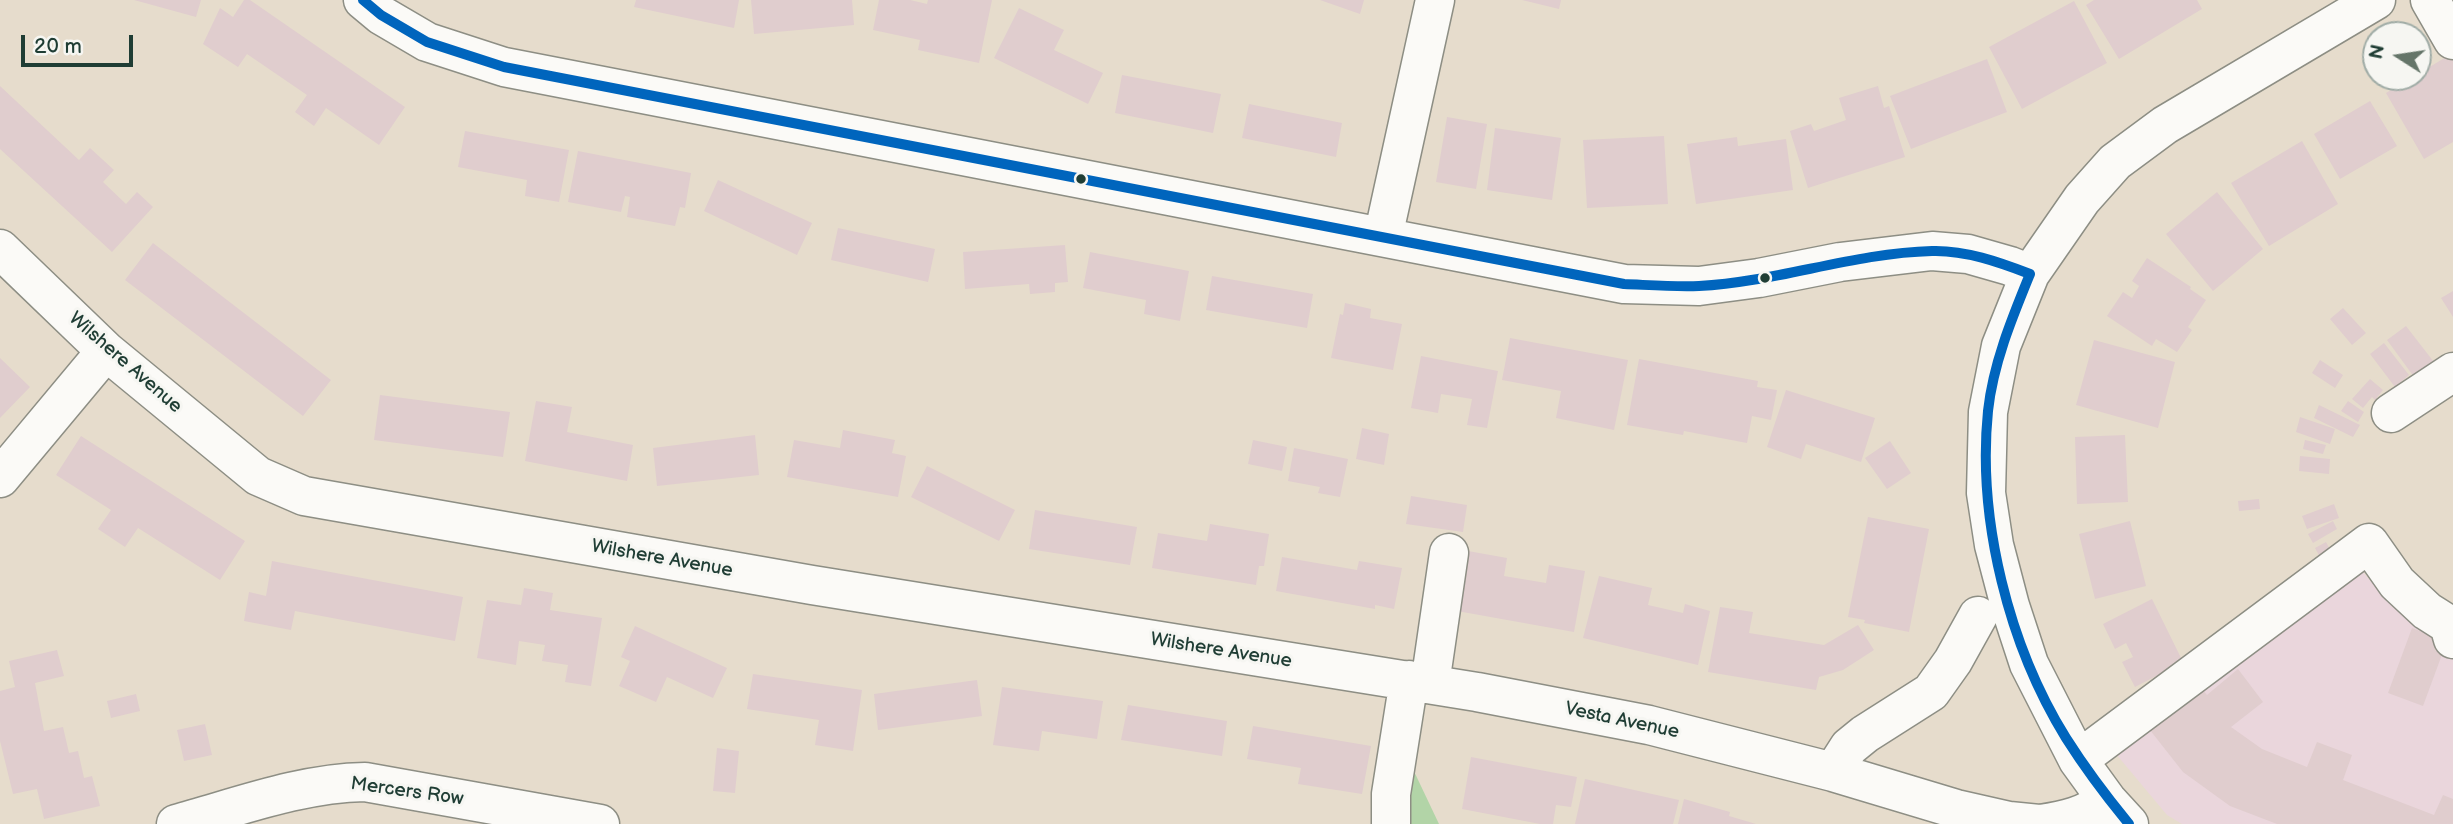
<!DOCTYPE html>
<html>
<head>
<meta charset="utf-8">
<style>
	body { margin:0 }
	#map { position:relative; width:2453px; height:824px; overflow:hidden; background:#e6dccc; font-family:"Balsamiq Sans",sans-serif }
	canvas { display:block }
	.north { position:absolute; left:2362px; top:21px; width:70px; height:70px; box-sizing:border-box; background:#f6f6f2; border:2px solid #a0aca6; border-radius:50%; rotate:282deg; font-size:19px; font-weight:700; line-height:28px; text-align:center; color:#1f3d34 }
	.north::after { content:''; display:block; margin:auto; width:24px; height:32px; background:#657569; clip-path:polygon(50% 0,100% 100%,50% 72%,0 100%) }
	.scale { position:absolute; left:21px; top:35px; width:112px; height:32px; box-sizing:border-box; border:4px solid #1f3d34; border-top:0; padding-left:9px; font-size:21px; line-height:24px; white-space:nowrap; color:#1f3d34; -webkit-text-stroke:5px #f6f6f2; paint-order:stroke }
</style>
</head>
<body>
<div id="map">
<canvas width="2453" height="824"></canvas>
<div class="north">N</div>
<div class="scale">20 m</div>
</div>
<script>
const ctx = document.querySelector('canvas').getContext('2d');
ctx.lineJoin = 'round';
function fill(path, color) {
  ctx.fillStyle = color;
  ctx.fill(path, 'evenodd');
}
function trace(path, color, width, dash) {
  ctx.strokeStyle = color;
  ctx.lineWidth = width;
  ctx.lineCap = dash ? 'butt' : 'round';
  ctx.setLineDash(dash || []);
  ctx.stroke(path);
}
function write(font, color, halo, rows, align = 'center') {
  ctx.font = font + ' "Balsamiq Sans",sans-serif';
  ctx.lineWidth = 6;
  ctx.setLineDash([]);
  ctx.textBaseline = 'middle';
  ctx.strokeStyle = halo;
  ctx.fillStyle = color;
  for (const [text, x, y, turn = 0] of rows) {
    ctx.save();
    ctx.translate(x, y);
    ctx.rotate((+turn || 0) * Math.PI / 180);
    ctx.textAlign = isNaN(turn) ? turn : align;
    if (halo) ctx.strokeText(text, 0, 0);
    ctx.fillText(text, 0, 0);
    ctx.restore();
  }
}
fill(new Path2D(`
	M 2357,565 L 2379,591 L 2443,632 L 2453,634 L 2453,824 L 2182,824 L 2167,815 L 2111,748 Z`), '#ead6dc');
fill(new Path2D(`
	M 1411,765 L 1439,824 L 1406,824 Z`), '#b2d4a7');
fill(new Path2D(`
	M 134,0 L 201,0 L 196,17 Z
	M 244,0 L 250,0 L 405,107 L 379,145 L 326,108 L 314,126 L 295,112 L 307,95 L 247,54 L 238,67 L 203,44 L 220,8 L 233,17 Z
	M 636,0 L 739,0 L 734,28 L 634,7 Z
	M 751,0 L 852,0 L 854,25 L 754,34 Z
	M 879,0 L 910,0 L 927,4 L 928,0 L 992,0 L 979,63 L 918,50 L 920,40 L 873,30 Z
	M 1320,0 L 1364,0 L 1360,14 Z
	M 1522,0 L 1561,0 L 1559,9 Z
	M 2094,0 L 2197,0 L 2202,9 L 2119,59 L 2086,5 Z
	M 2074,1 L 2107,63 L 2022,109 L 1989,47 Z
	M 1019,8 L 1064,30 L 1054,50 L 1103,73 L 1088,104 L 994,58 Z
	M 2451,54 L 2453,58 L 2453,142 L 2424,159 L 2386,93 L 2413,77 L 2418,77 L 2418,74 Z
	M 1987,59 L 2007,112 L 1911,149 L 1890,96 Z
	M 1122,75 L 1221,94 L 1213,133 L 1115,113 Z
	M 0,86 L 79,160 L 90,148 L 114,170 L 103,182 L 126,204 L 137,192 L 153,207 L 112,252 L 0,149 Z
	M 1878,86 L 1884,108 L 1889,106 L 1905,157 L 1808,188 L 1790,131 L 1811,124 L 1814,131 L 1846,120 L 1839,98 Z
	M 2370,101 L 2397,146 L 2340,179 L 2314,134 Z
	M 1249,104 L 1342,123 L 1336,157 L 1242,138 Z
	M 1447,117 L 1487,124 L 1476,189 L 1436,182 Z
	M 1495,128 L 1561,138 L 1552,200 L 1487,190 Z
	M 465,131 L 569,150 L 559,202 L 525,196 L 527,180 L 458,167 Z
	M 1664,136 L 1668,204 L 1587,208 L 1583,140 Z
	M 1737,137 L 1738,146 L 1786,139 L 1793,190 L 1696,204 L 1687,144 Z
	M 2302,141 L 2338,204 L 2269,246 L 2231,183 Z
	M 578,151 L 691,173 L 685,208 L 680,207 L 675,226 L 627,217 L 630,197 L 625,196 L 621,212 L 568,202 Z
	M 718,180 L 812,223 L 797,255 L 704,211 Z
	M 2217,192 L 2263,249 L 2213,291 L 2166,234 Z
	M 838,228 L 935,249 L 928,282 L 831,260 Z
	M 153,243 L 331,380 L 303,416 L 125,280 Z
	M 1065,245 L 1068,282 L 1055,283 L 1055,292 L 1030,294 L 1029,284 L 965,289 L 963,252 Z
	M 1090,252 L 1189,271 L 1180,321 L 1144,314 L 1146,300 L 1083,288 Z
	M 2147,258 L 2191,287 L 2190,289 L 2206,300 L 2188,327 L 2192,330 L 2177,352 L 2156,339 L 2152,346 L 2107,316 L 2123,292 L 2132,298 L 2135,293 L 2139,286 L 2132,281 Z
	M 1212,276 L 1313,294 L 1307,328 L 1206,310 Z
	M 2453,291 L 2453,317 L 2441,298 Z
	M 1345,303 L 1371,309 L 1370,318 L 1402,324 L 1393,370 L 1331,358 L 1340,314 L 1343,315 Z
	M 2343,308 L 2366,333 L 2352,345 L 2330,319 Z
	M 2406,326 L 2437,366 L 2417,381 L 2387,340 Z
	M 1510,338 L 1628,360 L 1614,430 L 1556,418 L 1561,391 L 1502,380 Z
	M 2094,340 L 2175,362 L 2158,428 L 2076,405 Z
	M 2384,343 L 2409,375 L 2395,387 L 2370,354 Z
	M 1421,356 L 1498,371 L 1487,428 L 1467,425 L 1472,399 L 1441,394 L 1438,413 L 1411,408 Z
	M 0,358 L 30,387 L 0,418 Z
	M 1639,359 L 1758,381 L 1757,387 L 1777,390 L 1771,420 L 1752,416 L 1747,443 L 1684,431 L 1683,435 L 1627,425 Z
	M 2320,360 L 2343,375 L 2335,388 L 2312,373 Z
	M 2370,379 L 2383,390 L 2375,400 L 2372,397 L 2363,408 L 2352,399 Z
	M 1786,390 L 1875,418 L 1861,462 L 1806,444 L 1801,459 L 1767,447 Z
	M 380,395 L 510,412 L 503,457 L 374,440 Z
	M 536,401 L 572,407 L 567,432 L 633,445 L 627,481 L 525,461 Z
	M 2348,401 L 2364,412 L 2358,422 L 2341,411 Z
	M 2319,405 L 2360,425 L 2353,437 L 2314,418 Z
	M 2300,417 L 2335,429 L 2330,444 L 2296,432 Z
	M 1362,428 L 1389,434 L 1384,465 L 1356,459 Z
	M 843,430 L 895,440 L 892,453 L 906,456 L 898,497 L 787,477 L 794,440 L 840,448 Z
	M 755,435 L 759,475 L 657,486 L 653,448 Z
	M 2125,435 L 2128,502 L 2077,504 L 2075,437 Z
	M 81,436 L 245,541 L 220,580 L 138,528 L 125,547 L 98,529 L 111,510 L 56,475 Z
	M 1253,440 L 1287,447 L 1282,471 L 1248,464 Z
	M 2305,440 L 2326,445 L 2323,454 L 2303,449 Z
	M 1890,441 L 1911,473 L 1887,489 L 1865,458 Z
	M 1294,448 L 1348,459 L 1340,497 L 1318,493 L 1320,487 L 1288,481 Z
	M 2300,456 L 2330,459 L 2329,474 L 2299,471 Z
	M 927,466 L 1015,510 L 999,541 L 911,497 Z
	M 1411,496 L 1467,505 L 1463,532 L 1406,524 Z
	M 2259,499 L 2260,509 L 2239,511 L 2238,501 Z
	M 2334,504 L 2339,518 L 2307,529 L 2302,516 Z
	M 1035,510 L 1137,527 L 1130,565 L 1029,549 Z
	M 1868,517 L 1929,529 L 1909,632 L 1864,623 L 1865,620 L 1848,617 Z
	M 2130,521 L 2146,586 L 2095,599 L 2079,534 Z
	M 2333,521 L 2337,529 L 2313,543 L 2308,534 Z
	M 1210,524 L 1269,534 L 1264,566 L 1259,566 L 1256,585 L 1152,568 L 1158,533 L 1207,541 Z
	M 2326,542 L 2332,553 L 2321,559 L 2315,548 Z
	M 1468,551 L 1507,558 L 1504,576 L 1546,583 L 1549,565 L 1585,571 L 1574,632 L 1457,611 Z
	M 1282,557 L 1357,570 L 1359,561 L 1402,568 L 1394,609 L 1375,605 L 1375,609 L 1276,591 Z
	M 272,561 L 463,597 L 455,641 L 295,611 L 291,630 L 244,621 L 249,592 L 266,596 Z
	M 1599,576 L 1652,588 L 1648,605 L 1683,613 L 1685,604 L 1710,611 L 1698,665 L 1583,638 Z
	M 524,588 L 553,593 L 550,610 L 602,618 L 591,686 L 565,682 L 568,665 L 542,661 L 545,645 L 519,641 L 516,665 L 477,658 L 487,600 L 521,605 Z
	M 2152,599 L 2183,662 L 2135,687 L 2122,662 L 2133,657 L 2126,643 L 2115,649 L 2103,624 Z
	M 1720,607 L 1753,612 L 1749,633 L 1824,645 L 1858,625 L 1874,650 L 1843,670 L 1819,677 L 1816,690 L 1708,672 Z
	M 635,626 L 727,668 L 713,698 L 667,677 L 656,702 L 619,686 L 630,661 L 621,657 Z
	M 2412,628 L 2447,641 L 2423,706 L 2388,693 Z
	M 57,650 L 64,676 L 35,683 L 44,731 L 63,727 L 69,753 L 78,751 L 84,778 L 92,776 L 100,806 L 44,819 L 37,789 L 13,794 L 0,741 L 0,691 L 15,687 L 9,661 Z
	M 2238,669 L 2263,702 L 2231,727 L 2262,749 L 2307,767 L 2317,742 L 2352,755 L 2343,780 L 2434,815 L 2443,795 L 2453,799 L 2453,824 L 2277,824 L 2230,806 L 2183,772 L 2146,725 L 2198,684 L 2207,695 Z
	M 753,674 L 862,690 L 853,751 L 815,745 L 819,720 L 747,709 Z
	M 977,680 L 982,716 L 878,730 L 874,694 Z
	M 1002,687 L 1103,701 L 1097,739 L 1042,731 L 1039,751 L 993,745 Z
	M 136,694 L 140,711 L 111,718 L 107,701 Z
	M 1128,705 L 1227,721 L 1222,756 L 1121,740 Z
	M 205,724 L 212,755 L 184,761 L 177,730 Z
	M 1253,726 L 1371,746 L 1362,794 L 1298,784 L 1301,768 L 1247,759 Z
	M 717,748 L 739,751 L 735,793 L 713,791 Z
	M 1471,757 L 1577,777 L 1571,807 L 1556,805 L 1553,824 L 1540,824 L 1462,809 Z
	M 1585,779 L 1679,800 L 1673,824 L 1575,824 Z
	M 1684,799 L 1730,812 L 1729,816 L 1756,824 L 1678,824 Z`), '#e0cdce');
const minor = new Path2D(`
	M 363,0 L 381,15 L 427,42 L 504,67 L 1624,284 L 1699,286 L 1759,278 L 1840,262 L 1932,251 L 1968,254 L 2010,266 L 2030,274
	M 2430,0 L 2453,40
	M 1383,237 L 1435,0
	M 0,249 L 106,351 L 258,476 L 304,496 L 812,585 L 1477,692 L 1649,725 L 1833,772 L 1956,809 L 2009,821 L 2039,824
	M 2391,413 L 2453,372
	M 0,478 L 106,351
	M 1430,684 L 1449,553
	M 2078,760 L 2369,543 L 2397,583 L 2427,611 L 2449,625 L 2453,639
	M 1833,772 L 1849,747 L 1865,734 L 1931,692 L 1953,661 L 1978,616
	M 176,824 C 238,807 301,783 365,782 L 600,824
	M 1391,824 L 1391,794 L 1409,680
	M 2040,824 C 2068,820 2083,816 2107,800
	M 2129,824 L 2107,800 L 2078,760 L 2029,664 L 2010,606 L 1994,545 L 1986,493 L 1988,412 L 2001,346 L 2030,274 L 2082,199 L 2115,162 L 2165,125 L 2376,0`);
trace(minor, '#8d8e84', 41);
trace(minor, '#fbfaf7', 38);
trace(new Path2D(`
	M 363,0 L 381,15 L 427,42 L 504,67 L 1624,284 C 1649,285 1674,287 1699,286 C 1777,282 1853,253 1932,251 C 1965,250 1999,262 2030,274
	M 2030,274 C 2012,318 1993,364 1988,411 C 1977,520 2009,646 2066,738 C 2085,768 2106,796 2129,824`), '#0065bd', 10);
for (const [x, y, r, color] of [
	[1081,179,6,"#1f3d34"],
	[1765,278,6,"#1f3d34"]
]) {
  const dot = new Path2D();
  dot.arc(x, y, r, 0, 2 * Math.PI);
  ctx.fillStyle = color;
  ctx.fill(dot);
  trace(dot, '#f6f6f2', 2.5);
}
write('19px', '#1f3d34', '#f6f6f2', [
	["Wilshere Avenue",125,363,41],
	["Wilshere Avenue",662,559,10],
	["Wilshere Avenue",1221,651,9],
	["Vesta Avenue",1622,721,12],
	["Mercers Row",407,792,8]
]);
</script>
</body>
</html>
